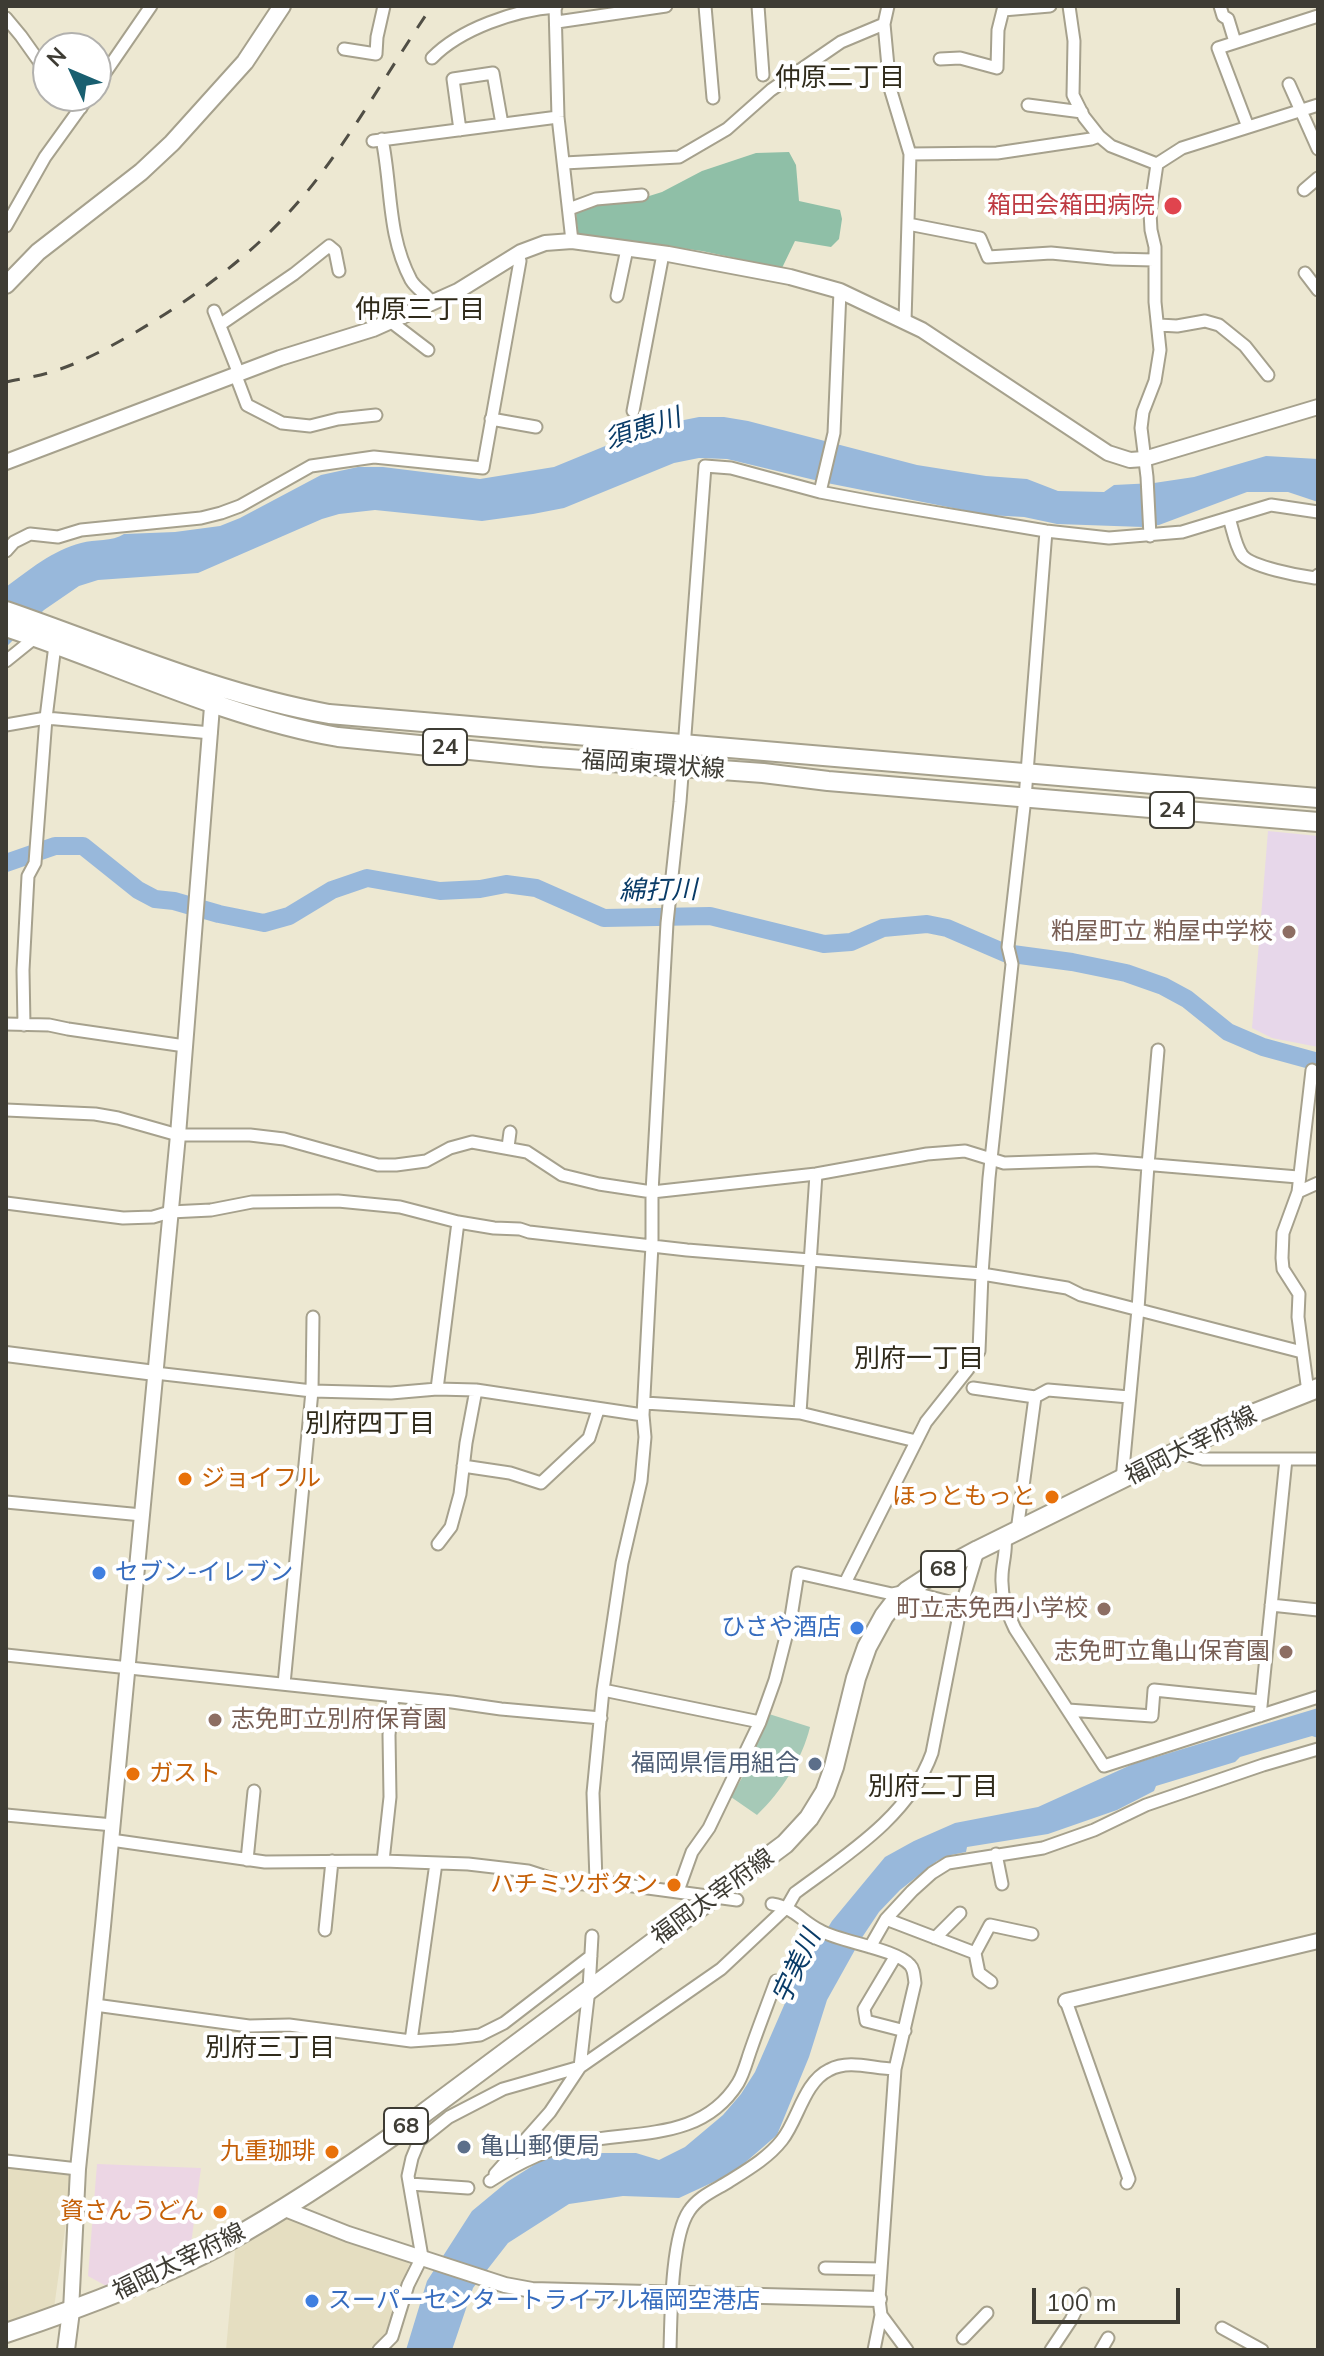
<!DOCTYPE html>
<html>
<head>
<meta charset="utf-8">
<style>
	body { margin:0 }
	#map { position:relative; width:1324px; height:2356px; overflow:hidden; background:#ede8d2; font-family:Mulish,sans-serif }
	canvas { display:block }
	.frame { position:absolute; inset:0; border:8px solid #3e3c34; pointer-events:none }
	.north { position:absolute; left:32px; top:32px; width:80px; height:80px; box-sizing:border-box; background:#fff; border:2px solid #b2b1ae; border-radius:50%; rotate:314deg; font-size:22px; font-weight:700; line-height:32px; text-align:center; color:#3e3c34 }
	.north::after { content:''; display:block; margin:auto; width:28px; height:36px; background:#195f70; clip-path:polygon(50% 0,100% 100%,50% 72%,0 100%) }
	.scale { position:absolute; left:1032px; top:2288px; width:148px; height:36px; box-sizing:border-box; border:4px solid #3e3c34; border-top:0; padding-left:10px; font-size:24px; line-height:28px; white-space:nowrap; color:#3e3c34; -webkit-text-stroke:6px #fff; paint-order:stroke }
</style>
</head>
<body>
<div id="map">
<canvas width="1324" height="2356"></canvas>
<div class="frame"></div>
<div class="north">N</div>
<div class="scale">100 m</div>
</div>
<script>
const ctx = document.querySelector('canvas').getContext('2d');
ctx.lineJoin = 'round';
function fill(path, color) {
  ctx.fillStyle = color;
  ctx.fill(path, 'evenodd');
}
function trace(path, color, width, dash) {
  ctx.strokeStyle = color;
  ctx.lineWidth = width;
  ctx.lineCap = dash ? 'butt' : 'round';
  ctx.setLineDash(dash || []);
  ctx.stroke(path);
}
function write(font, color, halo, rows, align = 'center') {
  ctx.font = font + ' Mulish,"Noto Sans JP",sans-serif';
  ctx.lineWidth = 8;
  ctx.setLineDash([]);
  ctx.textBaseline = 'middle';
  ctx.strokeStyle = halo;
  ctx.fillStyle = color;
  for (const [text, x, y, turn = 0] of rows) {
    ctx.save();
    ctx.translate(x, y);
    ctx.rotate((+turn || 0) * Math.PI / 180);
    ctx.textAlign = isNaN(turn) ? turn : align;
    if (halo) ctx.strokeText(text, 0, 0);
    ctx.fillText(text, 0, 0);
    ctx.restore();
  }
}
fill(new Path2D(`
	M 6,2167 L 73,2173 L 54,2308 L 6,2325 Z
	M 289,2217 L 411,2259 L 385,2335 L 370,2350 L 226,2350 L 235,2250 Z`), '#e5dec1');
fill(new Path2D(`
	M 97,2164 L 201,2168 L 190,2252 L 108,2287 L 88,2276 Z`), '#ecd6e4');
fill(new Path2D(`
	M 1268,831 L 1318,836 L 1318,1047 L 1272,1038 L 1252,1028 Z`), '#e7d7ea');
fill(new Path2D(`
	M 769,1714 L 810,1727 C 802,1760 781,1792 757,1815 L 731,1797 L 747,1769 Z`), '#a6c9b7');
fill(new Path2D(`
	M 789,152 L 796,165 L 799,201 L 840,210 L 842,219 L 839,239 L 831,247 L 795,241 L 782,268 L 702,251 L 578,234 L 576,212 L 603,203 L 630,202 L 662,192 L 702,171 L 756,153 Z`), '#8fbfa7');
fill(new Path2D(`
	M 699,417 L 724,417 L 748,421 L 917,465 L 986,476 L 1027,479 L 1058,491 L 1104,492 L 1114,485 L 1154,483 L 1194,477 L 1266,456 L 1318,459 L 1318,502 L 1288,492 L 1247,492 L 1159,525 L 1143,527 L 1057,524 L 1024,517 L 988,515 L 827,483 L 727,459 L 699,458 L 674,463 L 564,508 L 533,514 L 482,521 L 375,510 L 339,514 L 322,519 L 198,573 L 98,580 L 79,586 L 44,610 L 6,647 L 6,587 C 29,570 53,550 81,543 C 95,539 112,542 124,534 L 175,532 L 220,526 L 240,518 L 321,475 L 358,467 L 383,467 L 480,479 L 554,467 L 654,426 Z
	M 1318,1708 L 1318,1738 L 1312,1736 L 1240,1757 L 1235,1762 L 1156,1786 L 1154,1791 L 1117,1810 L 1048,1834 L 967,1847 L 966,1852 L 951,1855 L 937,1861 L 900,1890 L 879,1912 L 861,1939 L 827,2000 L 809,2057 L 777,2135 L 733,2173 L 679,2198 L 623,2196 L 569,2204 L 508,2243 L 473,2288 L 452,2350 L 406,2350 L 427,2281 L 472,2211 L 507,2182 L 537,2163 L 560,2153 L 636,2153 L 659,2160 L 685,2147 L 723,2115 L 741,2094 L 755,2072 L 792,1987 L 832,1921 L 885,1857 L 914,1841 L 955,1823 L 1038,1807 L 1133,1764 Z`), '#98b8db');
trace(new Path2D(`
	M 6,863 L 55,846 L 83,846 L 138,890 L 155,899 L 174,901 L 219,914 L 264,923 L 289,916 L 332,890 L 367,878 L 440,891 L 480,889 L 506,884 L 536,888 L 604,918 L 710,916 L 824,944 L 851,942 L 883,928 L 927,924 L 947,928 L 1005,953 L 1072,962 L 1126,973 L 1163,986 L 1187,999 L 1228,1032 L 1263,1047 L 1318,1062`), '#98b8db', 18);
const minor = new Path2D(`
	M 555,6 L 558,117 L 572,241
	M 705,6 L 713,98
	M 758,6 L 763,75
	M 888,6 L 884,24 L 890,88 L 910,154 L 905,321
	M 1069,6 L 1074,41 L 1073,95 L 1084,117 L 1099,136 L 1111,146 L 1157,164
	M 1220,6 L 1223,16 L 1228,19 L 1235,42
	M 6,18 L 21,36 L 48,74
	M 557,22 L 666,6
	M 344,49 L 376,54 L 377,37 L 384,6
	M 432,58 C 460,29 515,10 556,7
	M 940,59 L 960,58 L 997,68 L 998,30 L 1003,10 L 1050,6
	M 1289,84 L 1318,149
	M 96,86 L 151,6
	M 70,96 L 81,108
	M 1028,105 L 1082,112
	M 1248,127 L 1218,48 L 1318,16
	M 460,130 L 453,79 L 493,73 L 502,124
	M 382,139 C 392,187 387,235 411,280 C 417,290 427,294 432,303
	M 373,141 L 558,117
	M 910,154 L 997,153 L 1091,139 L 1099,136
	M 564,163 L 679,157 L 727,129 L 771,90 L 841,42 L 884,24
	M 1304,190 L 1318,178
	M 569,209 L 596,199 L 642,195
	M 908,224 L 980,238 L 988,257 L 1051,253 L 1113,259 L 1154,260
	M 6,226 L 45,157 L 89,96
	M 1305,273 L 1318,290
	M 617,296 L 627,249
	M 214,311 L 239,374
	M 390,321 L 428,350
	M 221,324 L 294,274 L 329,246 L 335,251 L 339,271
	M 1159,325 L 1177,326 L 1205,321 L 1219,325 L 1245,346 L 1268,375
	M 236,376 L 247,405 L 282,423 L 310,426 L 338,419 L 376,415
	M 633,411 L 663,254
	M 491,419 L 536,427
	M 820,492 L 834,433 L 840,291
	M 1229,518 C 1233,530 1235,545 1242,555 C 1251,567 1300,576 1315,578 L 1318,575
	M 1150,536 L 1147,477 L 1141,428 L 1143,412 L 1155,381 L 1160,350 L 1155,302 L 1155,247 L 1151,230 L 1150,212 L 1157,164 L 1182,148 L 1318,105
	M 6,551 L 14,542 L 30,534 L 58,537 L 81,530 L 201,518 L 221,513 L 240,506 L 311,466 L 374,457 L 483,468 L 520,261 L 518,254
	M 6,661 L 37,636
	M 6,725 L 46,718 L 211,733
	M 6,1024 L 49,1025 L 68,1029 L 185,1046
	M 24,1025 L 23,970 L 28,876 L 35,863 L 46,718 L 55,645 L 53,638
	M 6,1110 L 95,1114 L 118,1118 L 178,1135 L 250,1135 L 284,1139 L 378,1165 L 396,1165 L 426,1161 L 450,1148 L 472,1142 L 527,1152 L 562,1175 L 599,1184 L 652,1192 L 816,1174 L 927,1154 L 965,1151 L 1004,1163 L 1095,1160 L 1298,1177
	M 508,1147 L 510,1132
	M 1298,1192 L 1318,1183
	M 6,1203 L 123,1218 L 153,1217 L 170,1212 L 211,1210 L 252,1202 L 338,1201 L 400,1207 L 458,1222 L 494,1228 L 520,1229 L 529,1232 L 687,1250 L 982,1274 L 1067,1288 L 1081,1295 L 1302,1352
	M 155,1373 L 312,1391 L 391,1393 L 437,1389 L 476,1390 L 643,1415
	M 973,1388 L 1035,1397 L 1048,1390 L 1129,1397
	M 437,1389 L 458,1222
	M 1308,1392 L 1298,1317 L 1299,1294 L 1283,1269 L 1282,1258 L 1283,1233 L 1298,1192 L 1312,1070
	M 645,1403 L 800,1413 L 916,1441
	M 800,1413 L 816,1174
	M 1177,1452 L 1203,1459 L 1318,1459
	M 463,1466 L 510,1473 L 541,1483 L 589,1438 L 598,1410
	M 1122,1480 L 1138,1309 L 1148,1165 L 1158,1050
	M 6,1502 L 142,1515
	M 1017,1531 L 1035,1397
	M 1005,1538 C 1007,1551 1002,1564 1002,1577 C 1001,1596 1007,1612 1015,1629 L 1104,1766 L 1318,1697
	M 438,1544 L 451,1527 L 460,1494 L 466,1443 L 476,1390
	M 845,1583 L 926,1422 L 968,1369 L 979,1351 L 982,1274 L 989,1178 L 1012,964 L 1008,947 L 1025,798 L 1046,531
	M 1271,1605 L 1318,1610
	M 6,1655 L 452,1702 L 501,1709 L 601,1718
	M 284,1684 L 312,1391 L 313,1317
	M 603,1690 L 760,1722
	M 1068,1710 L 1152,1716 L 1154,1690 L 1261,1701
	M 1260,1716 L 1286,1459
	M 6,1815 L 113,1825
	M 111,1840 L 265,1862 L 383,1861 L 468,1864 L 528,1871 L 562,1882 L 595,1885 L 596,1881
	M 996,1854 L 1002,1884
	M 247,1860 L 254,1791
	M 383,1861 L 390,1797 L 389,1735 L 393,1696
	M 678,1891 L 692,1852 L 709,1828 L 760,1722 L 775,1680 L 791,1617 L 798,1573 L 892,1594 L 907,1591 L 961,1605
	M 737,1900 L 596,1881 L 593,1793 L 603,1690 L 622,1563 L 641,1481 L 645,1437 L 643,1415 L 652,1245 L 652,1192 L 667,923 L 680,802 L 705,466 L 731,468 L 820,492 L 873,502 L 1046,531 L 1109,538 L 1182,532 L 1271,505 L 1318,512
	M 772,1904 C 795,1908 801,1921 821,1931 C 841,1942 896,1949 910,1965 C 914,1969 914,1976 915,1983 L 895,2069 L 879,2299 L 881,2315 L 874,2350
	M 886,1919 L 975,1953 L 990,1925 L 1032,1934
	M 325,1930 L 332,1861
	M 935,1938 L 960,1913
	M 870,1947 L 886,1919 L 912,1891 L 932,1873 L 948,1863 L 1043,1848 L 1094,1830 L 1146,1805 L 1263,1765 L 1318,1749
	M 975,1953 L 979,1973 L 991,1982
	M 895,1957 L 864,2009 L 866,2021 L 905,2031
	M 1066,2001 L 1129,2179 L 1127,2183
	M 95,2005 L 249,2026 L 289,2025 L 411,2041 L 454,2038 L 480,2035 L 504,2023 L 591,1956
	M 411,2041 L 436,1863
	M 6,2161 L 78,2169
	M 495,2174 L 550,2112 L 580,2067 L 589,1989 L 592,1936
	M 490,2181 C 518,2163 546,2149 579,2142 C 637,2130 702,2141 738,2083 C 744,2073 747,2060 751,2049 C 759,2026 768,2003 776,1981
	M 410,2184 L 468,2188
	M 825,2268 L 881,2269
	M 881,2315 L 907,2350
	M 1222,2328 L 1262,2350
	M 963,2338 L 987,2313
	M 379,2350 L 392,2337 L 408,2285 L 422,2257 L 408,2176 L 412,2158 L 419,2141 L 449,2117 L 503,2089 L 580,2067 L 721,1969 L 787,1907 L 795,1893 C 846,1855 909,1817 932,1753 L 960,1610 L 978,1551
	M 670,2350 C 671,2317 671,2237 689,2211 C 698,2197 715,2190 728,2182 C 747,2170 768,2158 782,2140 C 798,2120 804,2082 829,2070 C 850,2059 873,2069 895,2069
	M 1051,2350 L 1071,2320 L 1084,2294
	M 1101,2350 L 1108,2338`);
const tertiary = new Path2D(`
	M 6,462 L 280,358 L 373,329 L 458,291 L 521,252 L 545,243 L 572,241 L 668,254 L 790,277 L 840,291 L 922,330 L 1108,453 L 1130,460 L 1144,459 L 1318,407
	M 6,1354 L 155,1373
	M 1066,2001 L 1318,1941
	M 285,2209 L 348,2234 L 505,2285 L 532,2290 L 879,2299
	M 71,2311 L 78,2169 L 103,1926 L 178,1135 L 213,694`);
const secondary = new Path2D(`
	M 6,285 L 38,252 L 141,172 L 172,143 L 245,62 L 282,6
	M 66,2350 L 71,2311`);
const primary = new Path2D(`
	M 6,611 C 113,648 217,694 329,714 L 1318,798
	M 6,627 C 116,663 223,717 338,737 L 541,757 L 763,773 L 828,781 L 1318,822
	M 6,2333 C 81,2308 156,2280 225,2243 C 288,2208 346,2169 404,2128 L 785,1844 L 809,1818 L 825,1792 L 834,1767 L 856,1678 L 867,1647 L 884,1616 L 894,1603 L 907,1591 L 930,1576 L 978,1550 L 1255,1413 L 1318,1388`);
trace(minor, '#a6a18d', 15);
trace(tertiary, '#a6a18d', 18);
trace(secondary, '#a6a18d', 20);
trace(primary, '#a6a18d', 22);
trace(minor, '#fff', 11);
trace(tertiary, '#fff', 14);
trace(secondary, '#fff', 16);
trace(primary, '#fff', 18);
trace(new Path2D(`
	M 6,382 C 20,379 34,377 48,373 C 79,364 108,348 136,332 C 205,291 268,243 317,179 C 359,124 393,63 432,6`), '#504e45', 3, [14, 14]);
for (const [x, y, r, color] of [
	[1173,206,10,"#e0444e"],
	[1289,932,8,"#8d6e63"],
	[185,1479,8,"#e8710a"],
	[1052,1497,8,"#e8710a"],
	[99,1573,8,"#3f7fe0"],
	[1104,1609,8,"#8d6e63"],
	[857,1628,8,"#3f7fe0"],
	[1286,1652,8,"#8d6e63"],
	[215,1720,8,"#8d6e63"],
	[815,1764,8,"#5c6f8a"],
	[133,1774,8,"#e8710a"],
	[674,1885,8,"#e8710a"],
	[464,2147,8,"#5c6f8a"],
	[332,2152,8,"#e8710a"],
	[220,2212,8,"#e8710a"],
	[312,2301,8,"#3f7fe0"]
]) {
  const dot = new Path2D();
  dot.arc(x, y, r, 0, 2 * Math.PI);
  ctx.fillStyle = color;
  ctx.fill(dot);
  trace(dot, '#fff', 3);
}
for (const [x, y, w] of [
	[445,747,44],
	[1172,810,44],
	[943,1569,44],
	[406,2126,44]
]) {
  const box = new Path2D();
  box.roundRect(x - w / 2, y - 18, w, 36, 6);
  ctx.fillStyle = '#fff';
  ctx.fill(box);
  trace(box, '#3e3c34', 2);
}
write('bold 22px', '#3e3c34', null, [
	["24",445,747],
	["24",1172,810],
	["68",943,1569],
	["68",406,2126]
]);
write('24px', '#be3a42', '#fff', [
	["箱田会箱田病院",1155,206]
], 'right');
write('24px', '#3e3c34', '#fff', [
	["福岡東環状線",653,765,4],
	["福岡太宰府線",1191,1446,-27],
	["福岡太宰府線",713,1897,-36],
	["福岡太宰府線",179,2262,-26]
]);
write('24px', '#785e54', '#fff', [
	["粕屋町立 粕屋中学校",1273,932],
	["町立志免西小学校",1088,1609],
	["志免町立亀山保育園",1270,1652],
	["志免町立別府保育園",231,1720,"left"]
], 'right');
write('24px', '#c56008', '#fff', [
	["ジョイフル",201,1479,"left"],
	["ほっともっと",1036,1497],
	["ガスト",149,1774,"left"],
	["ハチミツボタン",658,1885],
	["九重珈琲",316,2152],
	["資さんうどん",204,2212]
], 'right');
write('24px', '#366cbe', '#fff', [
	["セブン-イレブン",115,1573],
	["ひさや酒店",841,1628,"right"],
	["スーパーセンタートライアル福岡空港店",328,2301]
], 'left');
write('24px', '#4e5e75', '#fff', [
	["福岡県信用組合",799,1764],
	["亀山郵便局",480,2147,"left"]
], 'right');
write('26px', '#302b1b', '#fff', [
	["仲原二丁目",840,78],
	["仲原三丁目",420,310],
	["別府一丁目",919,1359],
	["別府四丁目",370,1424],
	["別府二丁目",933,1787],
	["別府三丁目",270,2048]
]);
write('italic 26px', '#093b67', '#fff', [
	["須恵川",643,429,-18],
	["綿打川",658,891,-1],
	["宇美川",797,1967,-65]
]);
</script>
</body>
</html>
